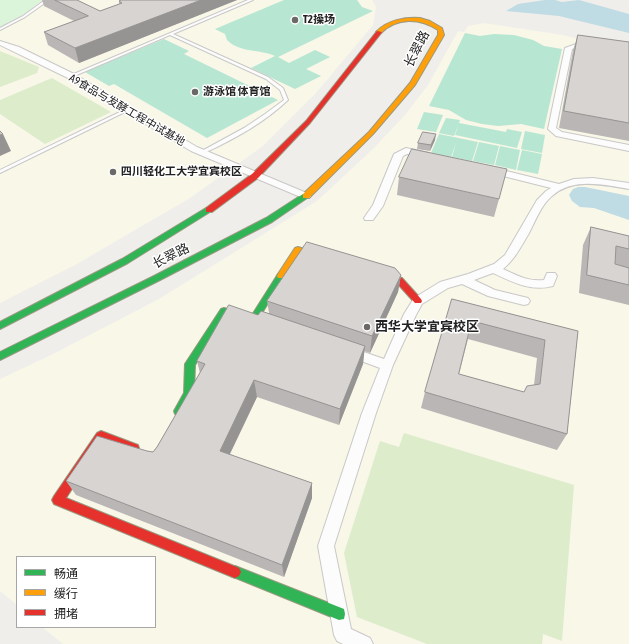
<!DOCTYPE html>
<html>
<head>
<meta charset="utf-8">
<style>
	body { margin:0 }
	#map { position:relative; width:629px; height:644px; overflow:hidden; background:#f0eeeb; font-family:"Asap Condensed","Noto Sans SC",sans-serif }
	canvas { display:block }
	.legend { position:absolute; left:16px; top:556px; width:140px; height:72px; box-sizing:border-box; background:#fff; border:1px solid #a7a7a7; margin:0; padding:5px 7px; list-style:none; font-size:12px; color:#222 }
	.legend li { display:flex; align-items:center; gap:8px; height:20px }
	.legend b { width:20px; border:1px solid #a7a7a7 }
</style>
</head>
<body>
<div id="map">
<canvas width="629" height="644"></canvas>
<ul class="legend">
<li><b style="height:5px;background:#30b455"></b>畅通</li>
<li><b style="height:5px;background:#ff9f0a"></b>缓行</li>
<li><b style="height:5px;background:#e5322d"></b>拥堵</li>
</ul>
</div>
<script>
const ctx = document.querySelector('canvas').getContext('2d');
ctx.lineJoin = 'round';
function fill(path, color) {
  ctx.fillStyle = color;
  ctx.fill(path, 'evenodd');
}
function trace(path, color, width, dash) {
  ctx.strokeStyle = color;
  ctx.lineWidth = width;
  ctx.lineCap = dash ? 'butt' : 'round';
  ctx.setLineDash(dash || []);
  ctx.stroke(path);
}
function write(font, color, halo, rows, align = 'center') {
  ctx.font = font + ' "Asap Condensed","Noto Sans SC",sans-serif';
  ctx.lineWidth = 3;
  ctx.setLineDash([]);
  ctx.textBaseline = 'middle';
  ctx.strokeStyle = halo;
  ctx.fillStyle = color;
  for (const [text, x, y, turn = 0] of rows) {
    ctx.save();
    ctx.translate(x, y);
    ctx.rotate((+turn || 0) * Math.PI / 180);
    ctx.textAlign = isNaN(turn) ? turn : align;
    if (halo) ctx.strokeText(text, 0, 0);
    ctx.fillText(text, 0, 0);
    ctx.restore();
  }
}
fill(new Path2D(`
	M 0,0 L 372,0 L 376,7 L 373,25 L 316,93 L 263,146 L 190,198 L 75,265 L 0,303 Z
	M 484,23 L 563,35 L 629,52 L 629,644 L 63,644 L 42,627 L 155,627 L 155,557 L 17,557 L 17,605 L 0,591 L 0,379 L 51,355 L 159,299 L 317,201 L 373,149 L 405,115 L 428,85 L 458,31 L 464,32 L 468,26 Z`), '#f8f7e8');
fill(new Path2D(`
	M 0,51 L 39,67 L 37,73 L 0,87 Z
	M 52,78 L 111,112 L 45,144 L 0,114 L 0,100 Z
	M 404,433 L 574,485 L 562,641 L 543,634 L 542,644 L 427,644 L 357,617 L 344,553 L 380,441 L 399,447 Z`), '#ddeccb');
fill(new Path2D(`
	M 0,0 L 42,0 L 26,13 L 0,27 Z`), '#daf5da');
fill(new Path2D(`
	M 284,0 L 357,0 L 362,7 L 373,11 L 278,57 L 289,63 L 315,50 L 330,57 L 306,69 L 321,76 L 295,89 L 251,68 L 275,56 C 260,49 240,53 227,40 L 225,34 L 215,29 Z
	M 465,33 L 480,36 L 494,34 L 514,35 L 533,40 L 544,46 L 562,49 L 544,129 L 521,124 L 498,126 L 482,124 L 466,120 L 449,110 L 429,106 Z
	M 164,39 L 189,51 L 184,54 L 278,100 L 207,138 L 114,84 L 109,86 L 85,72 Z
	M 424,112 L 443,115 L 436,132 L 417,129 Z
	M 446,118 L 460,120 L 459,123 L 506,132 L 507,129 L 522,132 L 517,148 L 455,135 L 459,123 L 454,136 L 439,133 Z
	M 525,131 L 545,135 L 542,153 L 521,149 Z
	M 439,134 L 478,142 L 472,161 L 452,157 L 456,143 L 451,157 L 431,153 Z
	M 479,142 L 499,146 L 494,165 L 473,161 Z
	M 500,146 L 520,150 L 516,170 L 495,165 Z
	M 522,150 L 542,154 L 538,174 L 517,170 Z`), '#b7e6d2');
fill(new Path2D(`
	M 545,0 L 555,0 L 562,2 L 579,0 L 629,14 L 629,33 L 559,16 L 506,11 L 518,4 Z
	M 578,187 L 585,187 L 629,196 L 629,220 L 594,208 L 580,207 L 572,201 L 569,195 L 573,189 Z`), '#bfdbe3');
const lane = new Path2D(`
	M 45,0 L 49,0 L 25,17 L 0,30 L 0,28 L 23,16 Z
	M 248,0 L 253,0 L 173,34 L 268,77 L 283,88 L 288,100 C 265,122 233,140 204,153 L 202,153 L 200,152 L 244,128 L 265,114 L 284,100 L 280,90 L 266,79 L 170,35 L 72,77 L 69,76 Z
	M 126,109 L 129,110 L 0,173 L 0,170 Z`);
const street = new Path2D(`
	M 0,41 L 19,47 L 74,74 L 197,147 L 309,194 L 311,196 L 309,198 L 303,198 L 191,151 L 68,78 L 0,45 Z
	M 576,44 L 594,49 L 590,51 L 576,48 L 572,49 L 556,128 L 562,132 L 629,145 L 629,151 L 556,136 L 548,129 L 565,48 Z
	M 406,148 L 429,153 L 431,155 L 426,158 L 407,154 L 403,156 L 383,206 L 373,220 L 365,220 L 364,218 L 373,205 L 394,154 Z
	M 490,167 L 559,184 L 574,179 L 593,178 L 629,183 L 629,189 C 604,185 573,177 552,196 C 541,205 535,222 528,235 C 520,248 515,259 503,269 C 516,275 529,282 544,280 L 547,273 L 555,273 L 557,276 L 553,286 C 531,292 512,282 493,273 L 474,280 L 495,290 L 528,298 L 530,301 L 528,304 L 524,305 L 488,296 L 462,284 L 448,288 L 422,304 L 416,315 L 393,365 L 376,413 L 334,546 L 351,629 L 370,638 L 373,644 L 343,644 L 337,641 L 334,635 L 318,546 L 362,413 L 380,368 L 345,355 L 343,352 L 345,349 L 349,347 L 384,359 L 404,314 L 414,298 L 440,282 L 468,274 L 494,264 L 505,255 L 537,200 L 546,191 L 551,188 L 487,172 L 485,170 L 487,168 Z`);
const fast = new Path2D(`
	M 303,194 L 306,194 L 310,196 L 272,222 L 160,280 L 0,360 L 0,352 L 154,276 L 266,218 Z
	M 206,208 L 209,208 L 213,210 L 128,263 L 0,329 L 0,322 L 122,259 Z
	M 281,273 L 285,276 L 257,321 L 254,322 L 226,315 L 195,365 L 194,393 L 193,396 L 183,414 L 179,415 L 175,414 L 174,411 L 184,393 L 185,364 L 221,309 L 224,308 L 252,315 L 278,274 Z
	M 235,566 L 344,609 L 345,614 L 344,619 L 339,620 L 231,576 L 229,572 L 231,568 Z`);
const slow = new Path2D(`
	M 420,18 L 430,21 L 442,28 L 444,35 L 415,85 L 373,134 L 309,198 L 303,198 L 303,194 L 369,132 L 410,83 L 438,35 L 438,30 C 420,18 397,17 381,33 L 376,32 C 387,20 405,17 420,18 Z
	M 298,247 L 327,256 L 328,258 L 324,261 L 300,253 L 284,278 L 278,278 L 277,276 L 278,274 L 295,248 Z`);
const jam = new Path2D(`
	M 377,31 L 382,32 L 310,123 L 258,178 L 212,212 L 206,212 L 206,208 L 252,174 L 306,121 Z
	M 378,271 L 402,278 L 421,299 L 422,301 L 421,303 L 415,303 L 396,282 L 375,276 L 374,274 Z
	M 101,431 L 138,445 L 139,448 L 138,451 L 134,453 L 103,441 L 66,498 L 239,568 L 241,572 L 239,576 L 235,578 L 54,504 L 52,500 L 54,496 L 97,433 Z`);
trace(lane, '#c9c8c7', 2);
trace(street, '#c9c8c7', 2);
trace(fast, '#999a82', 2);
trace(slow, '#999a82', 2);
trace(jam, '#999a82', 2);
fill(lane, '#fdfcfc');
fill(street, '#fdfcfc');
fill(fast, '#30b455');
fill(slow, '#ff9f0a');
fill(jam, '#e5322d');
fill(new Path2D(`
	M 42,0 L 77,0 L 100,11 L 119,4 L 119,1 L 121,0 L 237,0 L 79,63 L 48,45 L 44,32 L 74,21 L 44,6 Z
	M 578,35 L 629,42 L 629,141 L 559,128 L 573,50 Z
	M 435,140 L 430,151 L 417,149 L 418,143 Z
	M 399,177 L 499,199 L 494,217 L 397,195 Z
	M 591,227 L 629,236 L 629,305 L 579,293 L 583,245 Z
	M 401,275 L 398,292 L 370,353 L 364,351 L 363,364 L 339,425 L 257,397 L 230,454 L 312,498 L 284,577 L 76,495 L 66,481 L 147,451 L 153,452 L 157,447 L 200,373 L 197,361 L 258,315 L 269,313 L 267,301 Z
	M 452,299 L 578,331 L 567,434 L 557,450 L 421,408 L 425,392 ZM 468,339 L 537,358 L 534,385 L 524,392 L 459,374 Z`), '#b9b6b5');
fill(new Path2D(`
	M 201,0 L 237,0 L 79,63 L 75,48 Z
	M 3,134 L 11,151 L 0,156 L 0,135 Z
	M 436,134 L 435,140 L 430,151 L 431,145 Z
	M 401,275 L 398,292 L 370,353 L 372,336 Z
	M 365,346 L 363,364 L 339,425 L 340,409 Z
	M 254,380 L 257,397 L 224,466 L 220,451 Z
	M 312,483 L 312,498 L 284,577 L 282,565 Z`), '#969493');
const building = new Path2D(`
	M 55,0 L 77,0 L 100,11 L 122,3 L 119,1 L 121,0 L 201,0 L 75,48 L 44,32 L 88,16 Z
	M 578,35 L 629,42 L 629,123 L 564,111 Z
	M 0,131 L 3,134 L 0,135 Z
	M 423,132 L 436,134 L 431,145 L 418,143 Z
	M 412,149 L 507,169 L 499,199 L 399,177 Z
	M 591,227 L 629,236 L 629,249 L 616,246 L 615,264 L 629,268 L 629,285 L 587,275 Z
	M 307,242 L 395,268 L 401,275 L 372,336 L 267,301 Z
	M 452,299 L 578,331 L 567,434 L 425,392 ZM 472,321 L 545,340 L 540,384 L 527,386 L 524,392 L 459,374 Z
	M 229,305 L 258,315 L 261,311 L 365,346 L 340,409 L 254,380 L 220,451 L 312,483 L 282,565 L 66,481 L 97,436 L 147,451 L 153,452 L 157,447 L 205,364 L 197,361 Z`);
fill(building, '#d7d4d2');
trace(building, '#969493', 1);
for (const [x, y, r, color] of [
	[295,20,4,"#6a6968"],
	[195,92,4,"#6a6968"],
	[113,172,4,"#6a6968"],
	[367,327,4,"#6a6968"]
]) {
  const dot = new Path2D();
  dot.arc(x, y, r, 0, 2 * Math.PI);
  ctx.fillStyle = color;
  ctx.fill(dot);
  trace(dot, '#fff', 1.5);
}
write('bold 11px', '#222', '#fff', [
	["T2操场",303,20],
	["游泳馆 体育馆",203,92],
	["四川轻化工大学宜宾校区",121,172]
], 'left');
write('11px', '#222', '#fff', [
	["A9食品与发酵工程中试基地",127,110,30]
]);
write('13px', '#222', '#fff', [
	["长翠路",417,49,-63],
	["长翠路",171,256,-27]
]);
write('bold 13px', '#222', '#fff', [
	["西华大学宜宾校区",375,327]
], 'left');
</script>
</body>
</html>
